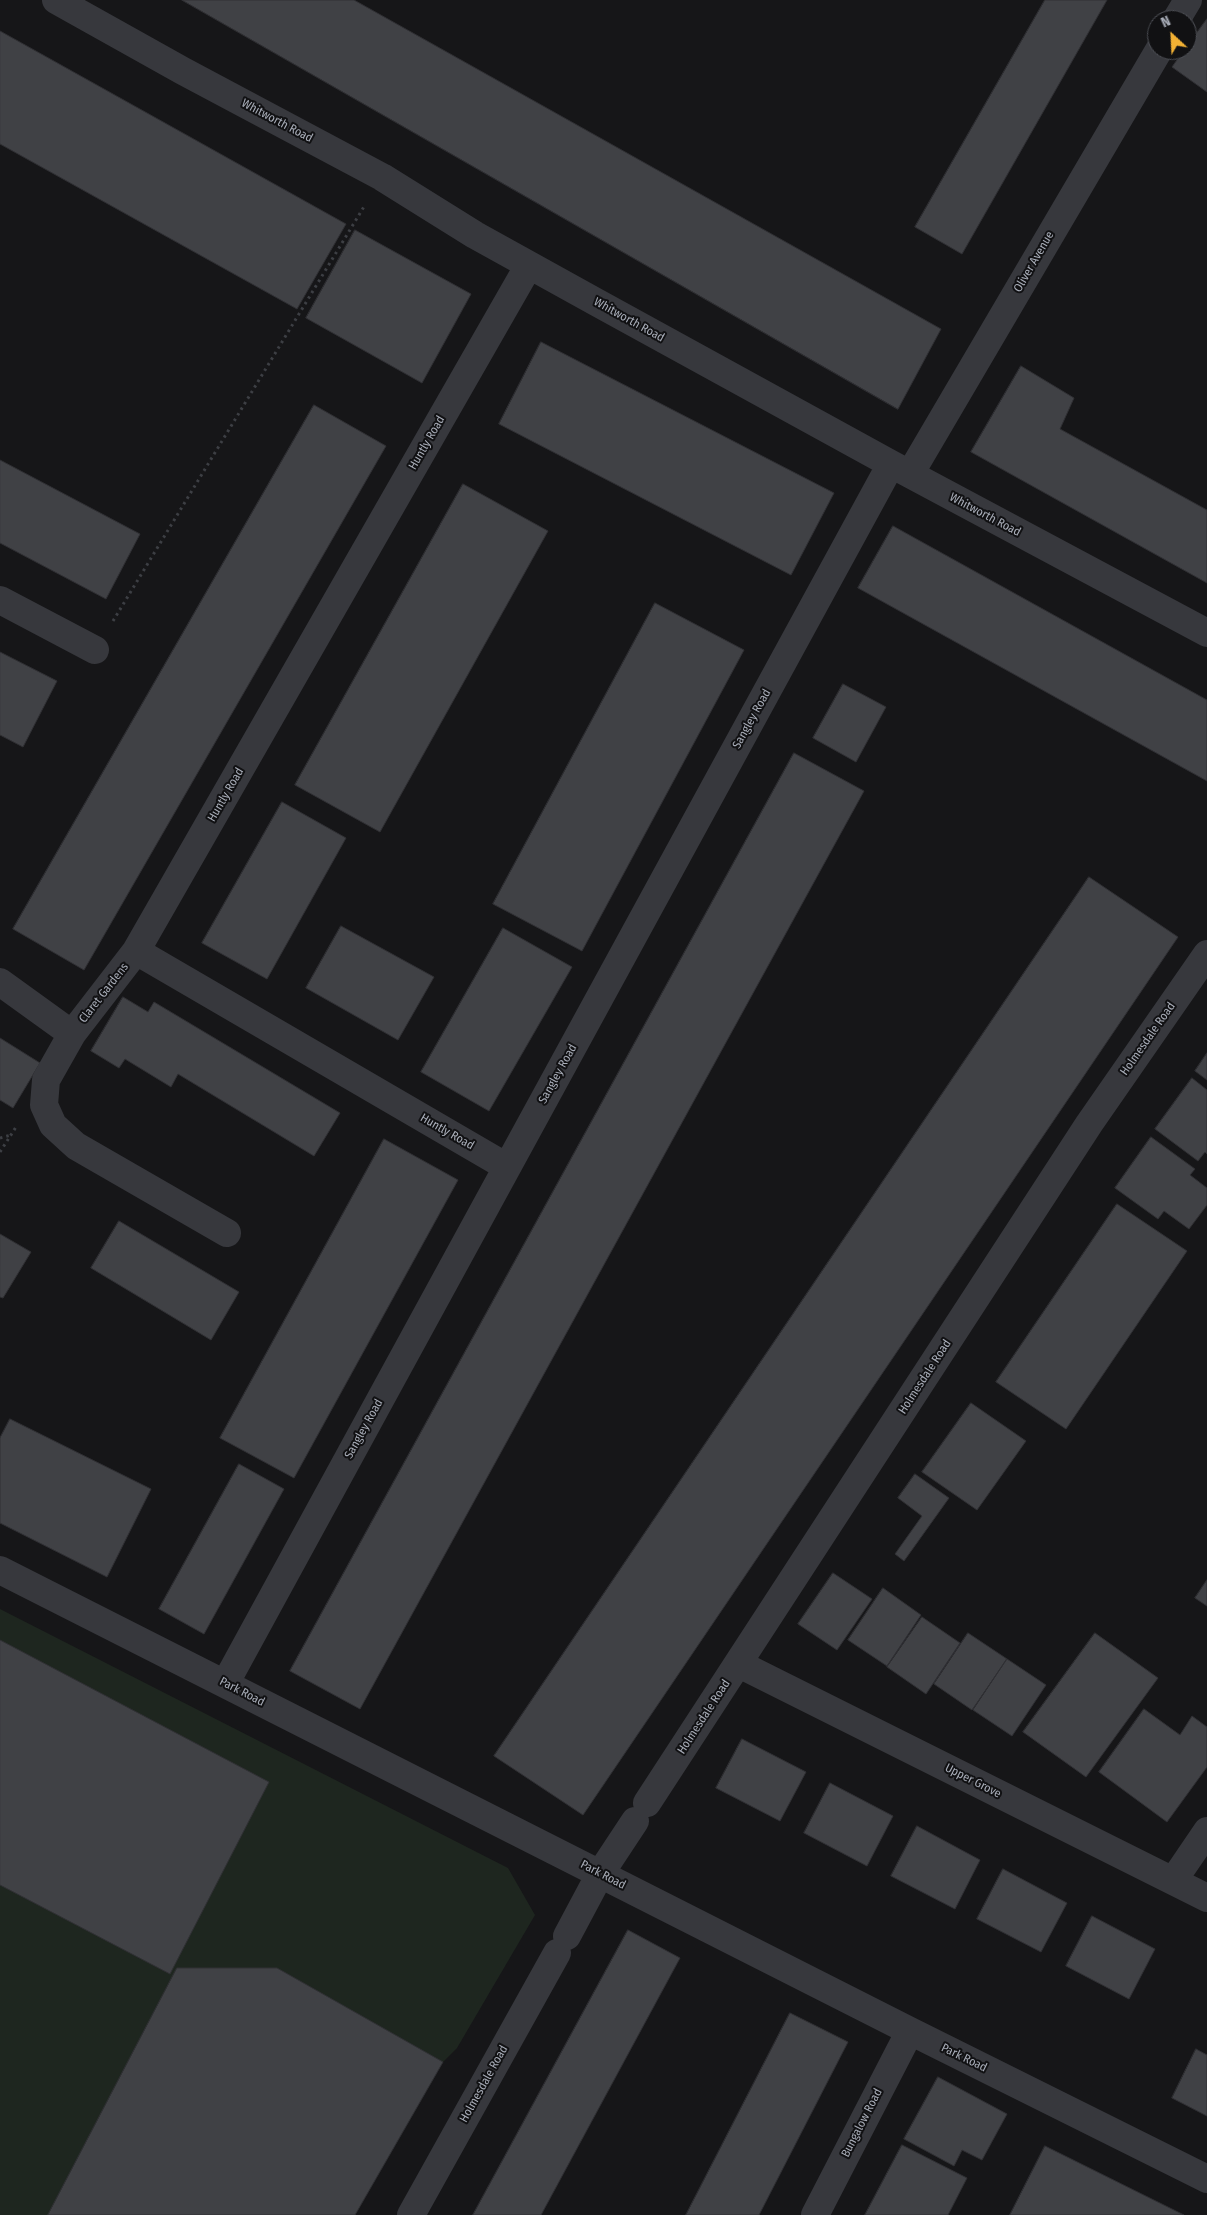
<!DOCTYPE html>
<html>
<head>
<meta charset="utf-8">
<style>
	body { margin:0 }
	#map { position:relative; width:1207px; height:2215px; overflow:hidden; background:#161618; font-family:"Fira Sans Condensed",sans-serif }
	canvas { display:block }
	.north { position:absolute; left:1147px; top:10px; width:50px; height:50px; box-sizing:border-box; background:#111113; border:1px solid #4d4f55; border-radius:50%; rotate:335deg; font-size:14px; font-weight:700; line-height:20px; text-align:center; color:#a8adb8 }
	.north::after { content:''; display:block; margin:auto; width:18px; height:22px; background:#f2b134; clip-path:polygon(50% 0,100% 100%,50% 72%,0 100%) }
</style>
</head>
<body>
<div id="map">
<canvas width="1207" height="2215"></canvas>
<div class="north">N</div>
</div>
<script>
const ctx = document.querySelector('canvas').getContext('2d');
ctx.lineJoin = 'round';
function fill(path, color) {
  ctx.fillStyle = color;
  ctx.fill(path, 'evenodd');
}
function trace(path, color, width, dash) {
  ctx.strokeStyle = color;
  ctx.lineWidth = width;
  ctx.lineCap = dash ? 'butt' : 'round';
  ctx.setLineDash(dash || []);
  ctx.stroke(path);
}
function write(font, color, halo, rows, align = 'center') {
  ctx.font = font + ' "Fira Sans Condensed",sans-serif';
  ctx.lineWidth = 4;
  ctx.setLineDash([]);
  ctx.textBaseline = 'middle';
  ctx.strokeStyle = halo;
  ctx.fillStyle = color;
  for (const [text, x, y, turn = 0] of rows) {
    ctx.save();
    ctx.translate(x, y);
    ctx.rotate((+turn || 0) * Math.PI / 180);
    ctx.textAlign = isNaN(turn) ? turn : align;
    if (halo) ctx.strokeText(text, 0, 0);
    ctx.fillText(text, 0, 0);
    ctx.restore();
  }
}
fill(new Path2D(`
	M 0,1609 L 508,1868 L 535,1915 L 457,2048 L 443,2062 L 355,2215 L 0,2215 Z`), '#1e261f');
const building = new Path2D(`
	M 182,0 L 354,0 L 941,329 L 898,409 Z
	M 1045,0 L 1107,0 L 962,254 L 915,227 Z
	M 1207,19 L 1207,92 L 1172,67 L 1184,50 L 1187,50 L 1187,46 Z
	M 0,31 L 346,224 L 297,309 L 0,144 Z
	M 355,230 L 471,294 L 422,383 L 306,318 Z
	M 541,342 L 834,493 L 791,575 L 499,424 Z
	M 1021,366 L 1074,398 L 1060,429 L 1207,510 L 1207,583 L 971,452 Z
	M 314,405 L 386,446 L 84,970 L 13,929 Z
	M 0,460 L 140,534 L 106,599 L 0,543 Z
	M 463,484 L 548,531 L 380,832 L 295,785 Z
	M 893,526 L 1207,700 L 1207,781 L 858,588 Z
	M 655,603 L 744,650 L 582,951 L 493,904 Z
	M 0,652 L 57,681 L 23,747 L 0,735 Z
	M 843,684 L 886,707 L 856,762 L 813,738 Z
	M 794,753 L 864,791 L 360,1709 L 290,1671 Z
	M 282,802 L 346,838 L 267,979 L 202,943 Z
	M 1089,877 L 1178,937 L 583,1815 L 494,1756 Z
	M 341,926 L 434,977 L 398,1040 L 306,988 Z
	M 503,928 L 572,967 L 489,1111 L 421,1072 Z
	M 123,997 L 148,1012 L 154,1002 L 340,1113 L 314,1156 L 178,1074 L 171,1087 L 125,1059 L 119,1068 L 91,1051 Z
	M 0,1038 L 40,1063 L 13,1108 L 0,1100 Z
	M 1207,1053 L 1207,1080 L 1195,1071 Z
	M 1192,1078 L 1207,1090 L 1207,1154 L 1205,1152 L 1198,1161 L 1155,1129 Z
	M 1151,1137 L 1195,1169 L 1190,1175 L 1207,1188 L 1207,1205 L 1189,1229 L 1164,1211 L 1158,1219 L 1115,1188 Z
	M 384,1139 L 458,1180 L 294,1478 L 220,1438 Z
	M 1117,1204 L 1187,1251 L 1066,1429 L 996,1382 Z
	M 119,1221 L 239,1292 L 211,1340 L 91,1268 Z
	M 0,1234 L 31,1252 L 3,1298 L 0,1297 Z
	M 971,1403 L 1026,1441 L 977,1510 L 922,1472 Z
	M 10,1419 L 151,1489 L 107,1577 L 0,1523 L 0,1438 Z
	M 239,1464 L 284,1489 L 204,1634 L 159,1609 Z
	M 915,1474 L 949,1498 L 904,1561 L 895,1554 L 922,1516 L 898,1498 Z
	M 833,1573 L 872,1599 L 837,1650 L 798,1624 Z
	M 1207,1580 L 1207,1606 L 1195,1598 Z
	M 883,1588 L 921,1615 L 887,1666 L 848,1640 Z
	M 922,1617 L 960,1643 L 926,1694 L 887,1667 Z
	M 968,1633 L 1007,1659 L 972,1710 L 934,1684 Z
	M 1095,1633 L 1158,1678 L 1086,1777 L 1023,1732 Z
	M 0,1640 L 269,1782 L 170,1974 L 0,1885 Z
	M 1007,1659 L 1046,1685 L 1012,1736 L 973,1710 Z
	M 1144,1709 L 1180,1735 L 1192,1716 L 1207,1727 L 1207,1767 L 1167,1822 L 1099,1772 Z
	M 742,1739 L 806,1772 L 780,1821 L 716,1788 Z
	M 830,1783 L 893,1816 L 867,1866 L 804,1833 Z
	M 917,1826 L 980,1860 L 955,1909 L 891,1876 Z
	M 1003,1869 L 1067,1903 L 1041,1952 L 977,1919 Z
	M 1092,1916 L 1155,1949 L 1129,1999 L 1066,1966 Z
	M 628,1930 L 680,1958 L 541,2215 L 473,2215 Z
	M 177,1968 L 277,1968 L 443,2062 L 355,2215 L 48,2215 Z
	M 790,2013 L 848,2042 L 759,2215 L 686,2215 Z
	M 1196,2049 L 1207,2055 L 1207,2116 L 1172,2098 Z
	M 938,2077 L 1007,2114 L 982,2160 L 962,2150 L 954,2166 L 904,2139 Z
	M 902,2145 L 967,2178 L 948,2215 L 865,2215 Z
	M 1045,2146 L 1184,2215 L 1010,2215 Z`);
fill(building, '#404145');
trace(building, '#303034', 1);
trace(new Path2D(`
	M 113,621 L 365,205
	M 0,1138 L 11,1135
	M 0,1152 L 16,1127`), '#3d3f44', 3, [2.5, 4]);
trace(new Path2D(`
	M 56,0 L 183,71 L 382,177 L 475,235 L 596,302 L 891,464 L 1207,633
	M 1176,20 L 1188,0
	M 910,474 L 1159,50
	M 0,600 L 95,650
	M 0,982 L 72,1034 L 136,951
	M 72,1034 L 46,1080 L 44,1105 L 53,1125 L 76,1146 L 227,1233
	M 507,1167 L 136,951 L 529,265
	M 0,1570 L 910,2031 L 1207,2179
	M 739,1664 L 1207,1898
	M 225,1684 L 891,464
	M 647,1803 L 1089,1124 L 1207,954
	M 1173,1881 L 1207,1831
	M 567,1936 L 600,1874 L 635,1821
	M 411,2215 L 557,1953
	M 815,2215 L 910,2031`), '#37383d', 28);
write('12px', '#a8adb8', '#111113', [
	["Whitworth Road",277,121,28],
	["Oliver Avenue",1034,262,-60],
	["Whitworth Road",629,320,29],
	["Huntly Road",427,443,-60],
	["Whitworth Road",985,515,28],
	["Sangley Road",752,719,-61],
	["Huntly Road",226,795,-60],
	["Claret Gardens",104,993,-52],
	["Holmesdale Road",1148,1039,-55],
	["Sangley Road",558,1074,-61],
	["Huntly Road",447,1132,30],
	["Holmesdale Road",925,1377,-57],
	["Sangley Road",364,1429,-61],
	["Park Road",242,1692,27],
	["Holmesdale Road",704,1717,-57],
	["Upper Grove",973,1781,27],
	["Park Road",603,1875,27],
	["Park Road",964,2058,26],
	["Holmesdale Road",484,2084,-61],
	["Bungalow Road",862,2123,-63]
]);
</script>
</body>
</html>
